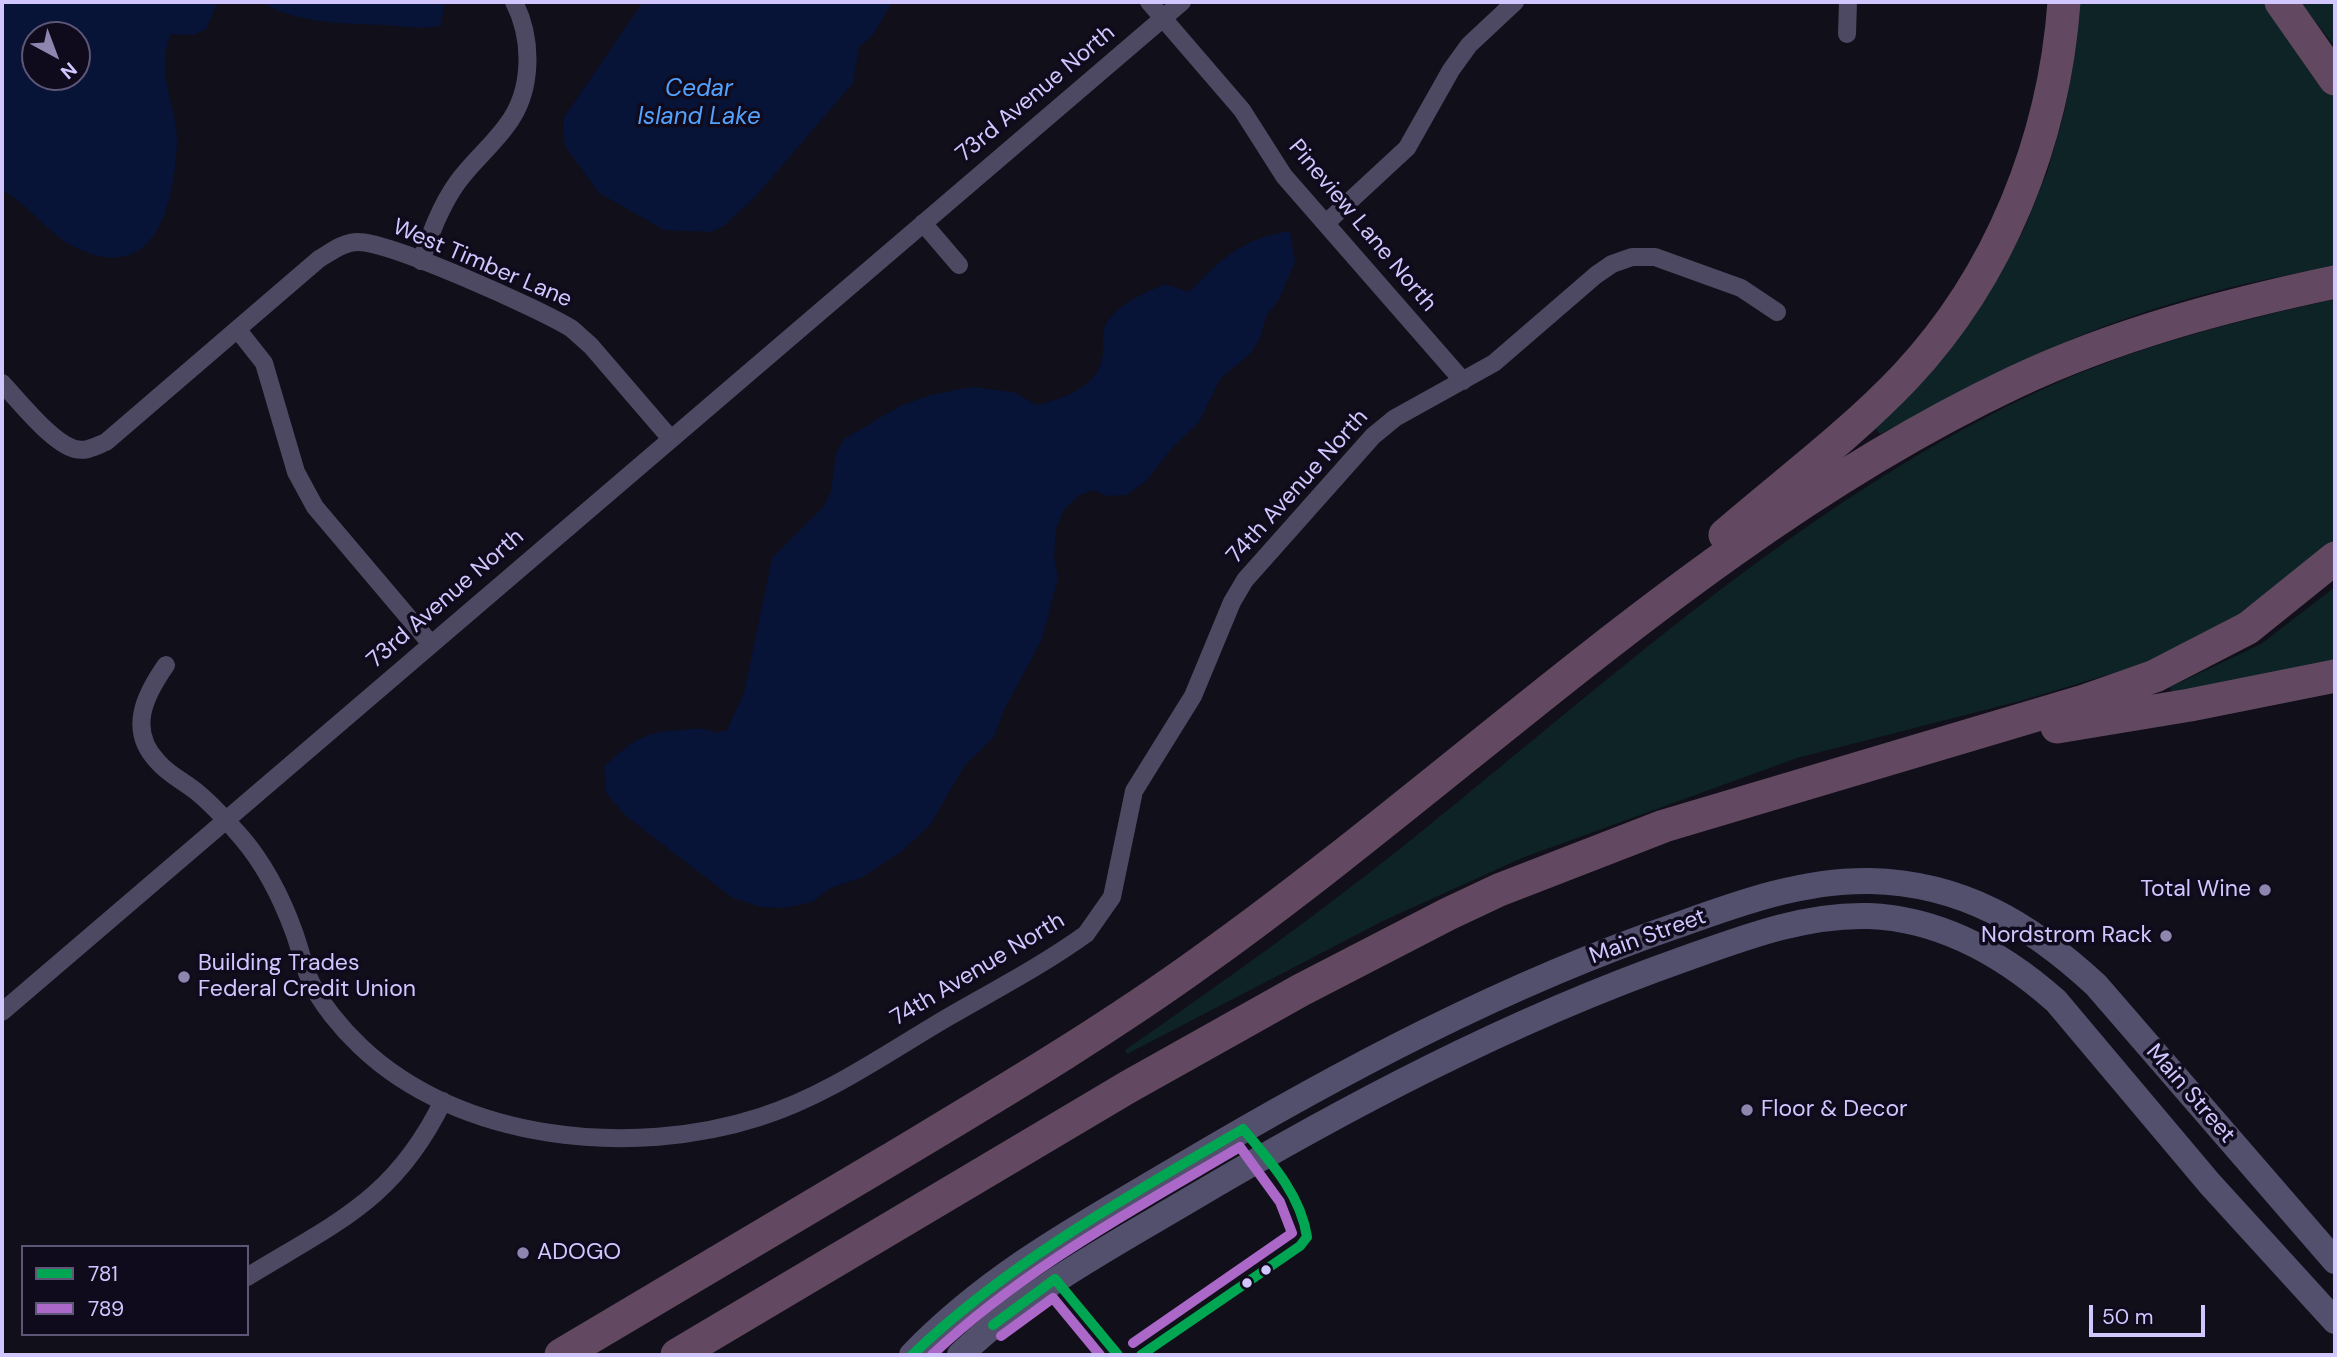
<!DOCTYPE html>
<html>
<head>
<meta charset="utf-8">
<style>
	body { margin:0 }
	#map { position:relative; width:2337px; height:1357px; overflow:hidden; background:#110f19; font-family:"DM Sans",sans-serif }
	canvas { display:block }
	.frame { position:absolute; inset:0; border:4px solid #d2c6ff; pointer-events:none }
	.legend { position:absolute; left:21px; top:1245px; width:228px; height:91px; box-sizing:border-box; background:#0f0b1d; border:2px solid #5d5677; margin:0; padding:9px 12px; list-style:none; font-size:21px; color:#d2c6ff }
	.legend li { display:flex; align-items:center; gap:14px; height:35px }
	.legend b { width:35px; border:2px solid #5d5677 }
	.north { position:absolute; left:21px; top:21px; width:70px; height:70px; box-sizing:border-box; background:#0f0b1d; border:2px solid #5d5677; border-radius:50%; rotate:139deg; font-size:19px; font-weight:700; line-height:28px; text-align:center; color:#d2c6ff }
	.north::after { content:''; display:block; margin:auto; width:24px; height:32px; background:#8e86ae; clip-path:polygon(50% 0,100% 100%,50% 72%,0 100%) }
	.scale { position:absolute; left:2089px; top:1305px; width:116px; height:32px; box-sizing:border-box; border:4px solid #d2c6ff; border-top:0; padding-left:9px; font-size:21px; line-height:24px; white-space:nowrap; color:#d2c6ff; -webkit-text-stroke:5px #0f0b1d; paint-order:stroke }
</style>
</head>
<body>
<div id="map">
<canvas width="2337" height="1357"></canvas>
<div class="frame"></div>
<ul class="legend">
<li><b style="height:9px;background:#00a651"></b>781</li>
<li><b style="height:9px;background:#ac68c9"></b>789</li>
</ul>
<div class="north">N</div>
<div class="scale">50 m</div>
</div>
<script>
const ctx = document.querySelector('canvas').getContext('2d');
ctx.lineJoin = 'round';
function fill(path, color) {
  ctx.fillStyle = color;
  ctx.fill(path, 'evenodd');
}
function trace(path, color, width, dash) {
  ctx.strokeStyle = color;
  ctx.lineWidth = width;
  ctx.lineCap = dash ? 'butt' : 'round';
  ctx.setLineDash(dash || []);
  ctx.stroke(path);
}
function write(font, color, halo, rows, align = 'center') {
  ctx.font = font + ' "DM Sans",sans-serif';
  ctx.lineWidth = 7;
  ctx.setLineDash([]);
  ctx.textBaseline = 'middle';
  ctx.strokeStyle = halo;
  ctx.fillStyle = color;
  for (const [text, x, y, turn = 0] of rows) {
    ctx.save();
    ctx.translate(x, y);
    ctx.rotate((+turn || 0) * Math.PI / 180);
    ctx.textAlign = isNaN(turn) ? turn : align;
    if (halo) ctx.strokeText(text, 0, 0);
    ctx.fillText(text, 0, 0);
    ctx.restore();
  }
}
fill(new Path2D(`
	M 2080,2 L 2267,2 L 2335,94 L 2335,267 C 2252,279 2166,302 2087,333 C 2016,361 1948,399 1880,434 L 1874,427 L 1993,285 L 2023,231 L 2048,170 L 2065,109 Z
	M 2300,2 L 2335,2 L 2335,47 Z
	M 2335,299 L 2335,541 L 2269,596 L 2212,633 L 2150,662 L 2024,700 L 1797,758 L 1522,858 L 1385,920 L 1127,1054 L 1125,1050 C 1226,980 1327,908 1422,831 C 1622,670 1815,492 2052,385 C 2144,344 2238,321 2335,299 Z
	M 2335,587 L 2335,664 L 2173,694 L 2170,687 L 2261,644 Z`), '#0e2325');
fill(new Path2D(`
	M 2,2 L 218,2 L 206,29 L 194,35 L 171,34 C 154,76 178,104 177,144 C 174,201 158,281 83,251 C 51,239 31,206 2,190 ZM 35,35 L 77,35 L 77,77 L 35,77 Z
	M 260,2 L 443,2 L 444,10 L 440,26 C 424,29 413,27 397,26 C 346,22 307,27 260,2 Z
	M 643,2 L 892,2 L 873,35 L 859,47 L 853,83 L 756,196 L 724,226 L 711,232 L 664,230 L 599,193 L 567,149 L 563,139 L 564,117 Z
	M 1290,231 L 1295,262 L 1279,299 L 1266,317 L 1260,338 L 1251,353 L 1220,379 L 1199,422 L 1172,448 L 1146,481 L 1127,495 L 1107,496 L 1093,490 L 1080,495 L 1064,509 L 1056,529 L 1054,557 L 1058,578 L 1042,639 L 1003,712 L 994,737 L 965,765 L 930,825 L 902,851 L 863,877 L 831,888 L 812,902 L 785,908 L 761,907 L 731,897 L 626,816 L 606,793 L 604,767 C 631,741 645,731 683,730 C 697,729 702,726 715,733 L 727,730 L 744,693 L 772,558 L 822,508 L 831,492 L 836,453 L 844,439 L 900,406 L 931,395 L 971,387 L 1013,392 L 1037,405 C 1064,398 1101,387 1103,352 C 1104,344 1101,333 1105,326 C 1117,304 1144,293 1166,284 L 1189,292 C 1222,258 1241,239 1290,231 Z`), '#071437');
trace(new Path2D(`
	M 1149,2 L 1242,110 L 1284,176 L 1463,381
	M 1847,34 L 1848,2
	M 923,223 L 959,265
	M 1326,223 L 1407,148 L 1451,70 L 1469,45 L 1515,2
	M 421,261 C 431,233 440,207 457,183 C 472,162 492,146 507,125 C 533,91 533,39 514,2
	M 238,330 L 264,363 L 296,472 L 315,507 L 431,644
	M 2,383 C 19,401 52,443 75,449 C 86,452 96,446 106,442 L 319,259 C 331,252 343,242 358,242 C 391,242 540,309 572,329 L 591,346 L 671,439
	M 166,665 C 145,695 127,730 158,762 C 169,775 185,782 198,793 C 214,806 228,822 242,838 C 265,865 282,899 294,932 C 300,948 303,965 310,980 C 320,1003 342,1029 360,1046 C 460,1142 633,1158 760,1117 C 829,1095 888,1052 950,1016 C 995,990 1043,965 1086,934 L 1112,897 L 1134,791 L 1193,696 L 1232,602 L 1245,580 L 1373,436 L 1395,418 L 1494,363 L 1596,275 L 1612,264 L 1632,257 L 1655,257 L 1741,288 L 1777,312
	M 2,1012 L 1182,2
	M 247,1277 C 335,1223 395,1200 443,1101`), '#4d4962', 18);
trace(new Path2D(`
	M 912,1355 C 991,1273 1084,1224 1180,1167 C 1340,1072 1505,984 1681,924 C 1742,902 1804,880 1870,881 C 1962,883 2030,924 2096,985 L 2335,1261
	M 960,1355 C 1026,1292 1106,1249 1184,1203 C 1344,1108 1508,1021 1684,959 C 1743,938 1805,914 1869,916 C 1942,919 2003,954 2056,1001 L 2210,1184 L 2335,1321`), '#52506d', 26);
trace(new Path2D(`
	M 2281,2 L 2335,79
	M 1725,535 C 1785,483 1850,435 1905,377 C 2000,276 2054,140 2064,2
	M 2057,727 L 2190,705 L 2335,676
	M 561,1355 C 669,1291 778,1226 886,1162 C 994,1097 1103,1033 1205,959 C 1473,767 1714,524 2015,382 C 2117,334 2226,305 2335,282
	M 677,1355 L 1128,1087 L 1301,990 L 1448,914 L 1499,890 L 1664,826 L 2084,701 L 2155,676 L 2248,628 L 2335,558`), '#624961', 33);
trace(new Path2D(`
	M 993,1325 L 1055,1279 L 1118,1355
	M 912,1355 C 1010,1261 1127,1197 1243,1129 C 1270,1161 1301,1195 1307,1237 L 1300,1246 L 1141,1355`), '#00a651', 10);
trace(new Path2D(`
	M 1001,1336 L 1053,1298 L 1100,1355
	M 932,1355 C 1023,1269 1133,1210 1240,1147 L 1280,1202 L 1292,1233 L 1133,1343`), '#ac68c9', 10);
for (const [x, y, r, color] of [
	[2265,890,7,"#8e86ae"],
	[2166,936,7,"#8e86ae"],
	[184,977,7,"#8e86ae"],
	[1747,1110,7,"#8e86ae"],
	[523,1253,7,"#8e86ae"],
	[1266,1270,6,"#d2c6ff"],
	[1247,1283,6,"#d2c6ff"]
]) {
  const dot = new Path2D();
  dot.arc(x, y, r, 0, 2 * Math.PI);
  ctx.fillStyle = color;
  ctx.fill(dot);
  trace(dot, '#0f0b1d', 2.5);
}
write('23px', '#d2c6ff', '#0f0b1d', [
	["73rd Avenue North",1036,94,-40],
	["Pineview Lane North",1362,226,50],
	["West Timber Lane",482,264,23],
	["74th Avenue North",1298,487,-48],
	["73rd Avenue North",446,599,-41],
	["Main Street",1648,937,-20],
	["74th Avenue North",978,970,-31],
	["Main Street",2190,1094,49]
]);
write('23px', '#d2c6ff', '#0f0b1d', [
	["Total Wine",2251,890,"right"],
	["Nordstrom Rack",2152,936,"right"],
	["Building Trades",198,964],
	["Federal Credit Union",198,990],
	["Floor & Decor",1761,1110],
	["ADOGO",537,1253]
], 'left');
write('italic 24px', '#54a2ff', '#0f0b1d', [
	["Cedar",699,90],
	["Island Lake",699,118]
]);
</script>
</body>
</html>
